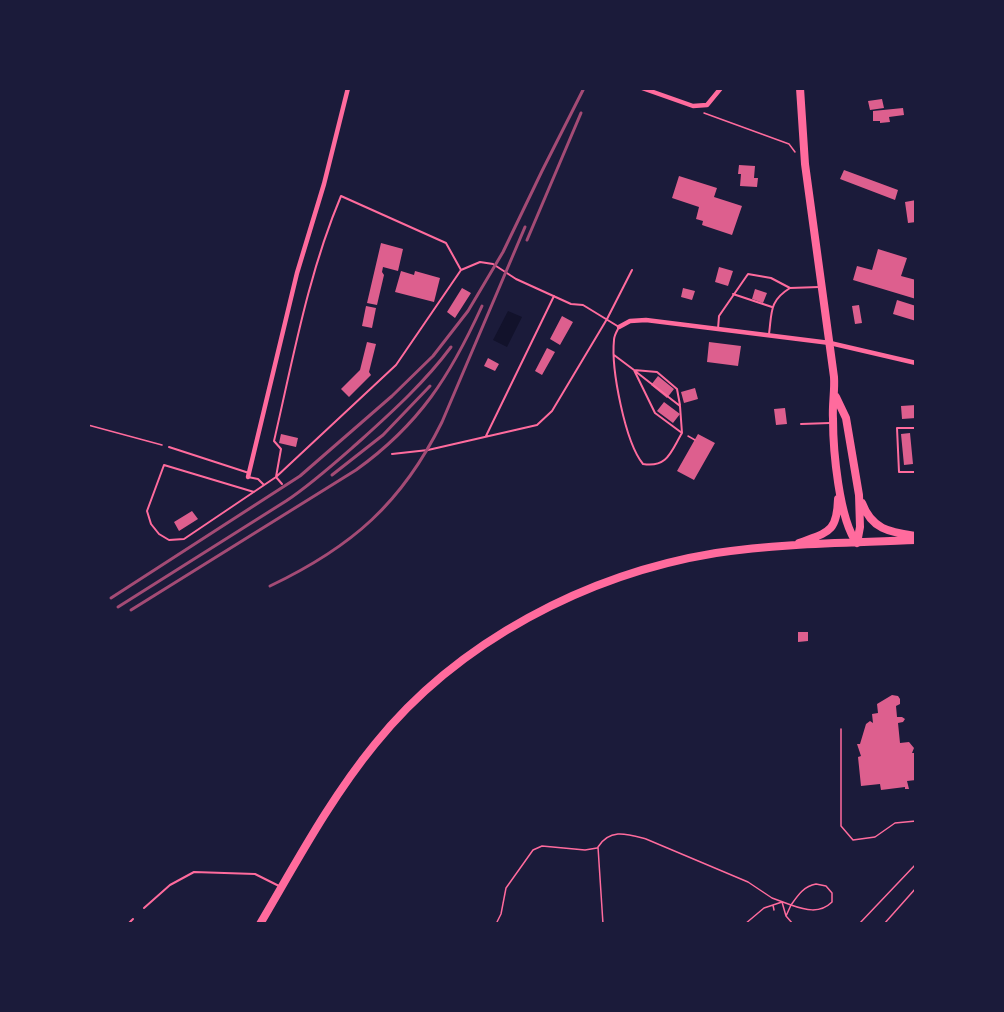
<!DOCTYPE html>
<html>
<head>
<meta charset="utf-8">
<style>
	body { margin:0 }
	#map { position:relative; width:1004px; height:1012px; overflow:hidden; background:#1b1b3a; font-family:"Noto Sans",sans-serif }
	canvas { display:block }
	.frame { position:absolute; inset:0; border:90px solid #1b1b3a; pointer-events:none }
</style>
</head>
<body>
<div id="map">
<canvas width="1004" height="1012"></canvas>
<div class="frame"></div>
</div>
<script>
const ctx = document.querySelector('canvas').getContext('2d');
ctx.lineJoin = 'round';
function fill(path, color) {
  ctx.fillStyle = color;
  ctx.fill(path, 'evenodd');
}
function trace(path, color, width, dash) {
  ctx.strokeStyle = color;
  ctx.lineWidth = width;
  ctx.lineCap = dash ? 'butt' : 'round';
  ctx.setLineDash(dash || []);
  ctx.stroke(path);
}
fill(new Path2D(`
	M 508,311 L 522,317 L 507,347 L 493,340 Z`), '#12122b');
fill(new Path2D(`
	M 882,99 L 884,108 L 870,110 L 868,101 Z
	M 903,108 L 904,115 L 889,117 L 890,122 L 880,123 L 880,121 L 873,121 L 873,111 Z
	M 739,165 L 755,166 L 754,178 L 758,178 L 757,187 L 740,186 L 741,174 L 738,174 Z
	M 844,170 L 898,190 L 895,200 L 840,179 Z
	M 679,176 L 717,188 L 714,197 L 742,206 L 732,235 L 702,225 L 703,221 L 696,219 L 699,207 L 672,198 Z
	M 916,200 L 916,222 L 908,223 L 905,202 Z
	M 381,243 L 403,249 L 398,271 L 383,267 L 382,272 L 384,275 L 377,305 L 367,303 Z
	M 878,249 L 907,258 L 901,276 L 916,280 L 916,299 L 853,280 L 857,266 L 872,270 Z
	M 719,267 L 733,271 L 728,286 L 715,282 Z
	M 401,271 L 414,275 L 415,271 L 440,278 L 434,302 L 395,292 Z
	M 462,288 L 471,293 L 455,318 L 447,312 Z
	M 683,288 L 695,291 L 692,300 L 681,297 Z
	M 755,289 L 767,293 L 763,303 L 752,299 Z
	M 897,300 L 916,306 L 916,321 L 893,314 Z
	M 859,305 L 862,323 L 855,324 L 852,306 Z
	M 366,306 L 376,308 L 372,328 L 362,326 Z
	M 562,316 L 573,322 L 560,345 L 550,339 Z
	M 367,342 L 376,344 L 369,372 L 371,375 L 349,397 L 341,389 L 360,370 Z
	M 709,342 L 741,346 L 738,366 L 707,362 Z
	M 547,348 L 555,352 L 542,375 L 535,371 Z
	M 488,358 L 499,364 L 495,371 L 484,366 Z
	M 658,376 L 674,389 L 667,398 L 651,385 Z
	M 695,388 L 698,399 L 684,403 L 681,392 Z
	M 664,402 L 680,414 L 673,423 L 657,411 Z
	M 916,405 L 916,418 L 902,419 L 901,406 Z
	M 785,408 L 787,424 L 776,425 L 774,409 Z
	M 910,433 L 913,464 L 904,465 L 901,434 Z
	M 281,434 L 298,438 L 296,447 L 279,443 Z
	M 698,434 L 715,443 L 694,480 L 677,471 Z
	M 192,511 L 198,519 L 179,531 L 174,522 Z
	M 798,632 L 808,632 L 808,641 L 798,642 Z
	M 892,695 L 898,696 L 900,699 L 900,704 L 896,706 L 897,717 L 902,717 L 905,719 L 903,722 L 898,723 L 900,743 L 909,742 L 914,748 L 912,753 L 916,753 L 916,780 L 907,781 L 909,789 L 905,789 L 905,787 L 881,790 L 880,784 L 861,786 L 858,757 L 861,756 L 857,744 L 860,744 L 866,724 L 870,721 L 873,723 L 872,714 L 878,713 L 877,704 Z`), '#dd5f8e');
trace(new Path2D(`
	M 704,113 L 789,144 L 795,152
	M 88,425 L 162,445
	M 688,436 L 695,440
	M 841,729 L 841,826 L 853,840 L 875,837 L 895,823 L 916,821
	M 816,884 L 826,886 L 832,893 L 832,902 C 820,914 805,910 791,905 C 798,895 804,886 816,884 Z
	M 773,905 L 774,910
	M 496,924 L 501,914 L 506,888 L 533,850 L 542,846 L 585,850 L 597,848
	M 603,924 L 598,847 C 610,828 627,834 646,839 L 748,882 L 772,898 L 791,905 L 786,916
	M 745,924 L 764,908 L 782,902 L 786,916 L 793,924
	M 859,924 L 916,864
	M 884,924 L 916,888`), '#ff6b9d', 1.5);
trace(new Path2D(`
	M 461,270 L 446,243 L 341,196 C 308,274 293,359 274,441 L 281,449 L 276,477 L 396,365 L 461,270 L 480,262 L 493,264 L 516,279 L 571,304 L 583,305 L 619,327 C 617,331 614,335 614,340 C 611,369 625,442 643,464 C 668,468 671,451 682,433 L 655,413 L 634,370 L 614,355
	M 733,294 L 772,307
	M 718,329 L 719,316 L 748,274 L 771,278 L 790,288 L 819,287
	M 769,334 C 772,312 769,301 790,288
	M 634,370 L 657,372 L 677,389 L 680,405
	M 635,371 L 680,406 L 682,433
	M 801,424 L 830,423
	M 916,428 L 897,428 L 899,472 L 916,472
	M 486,436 L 554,296
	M 169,447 L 249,473
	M 392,454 L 428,450 L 537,425 L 552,411 L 607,319 L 632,270
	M 248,477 L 258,479 L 264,485
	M 254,492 L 164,465 L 147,511 L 151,524 L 159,534 L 169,540 L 184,539 L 276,477 L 282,484
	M 144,908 L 170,885 L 194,872 L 255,874 L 279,886
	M 128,924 L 133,919`), '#ff6b9d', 2);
trace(new Path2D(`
	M 642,88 L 693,106 L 707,105 L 721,88
	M 619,327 L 630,321 L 646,320 L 830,343 L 916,363
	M 248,477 L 297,273 L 324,184 L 348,88`), '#ff6b9d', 4.5);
trace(new Path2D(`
	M 800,88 L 805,164 L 834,377 C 835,391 832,405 833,419 C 833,449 839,520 857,543
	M 836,397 L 846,418 L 859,495 L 860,527 L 857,543
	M 862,503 C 872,530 890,532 916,536
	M 799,543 C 828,532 837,533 838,499
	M 260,924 C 296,863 330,799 375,744 C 458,641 587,574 716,553 C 782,543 849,543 916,540`), '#ff6b9d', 8);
trace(new Path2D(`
	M 527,240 L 581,113
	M 332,475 L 383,435 L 430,386
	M 270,586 C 352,547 402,503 442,422 L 525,227
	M 111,598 L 300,476 L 392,396 L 433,356 L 468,311 L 503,252 L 542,171 L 584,88
	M 118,607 L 286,501 C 313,483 337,461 361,440 C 393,411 425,382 451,347
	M 131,610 L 356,470 C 420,424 450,376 482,306`), '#a44b75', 3);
</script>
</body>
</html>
